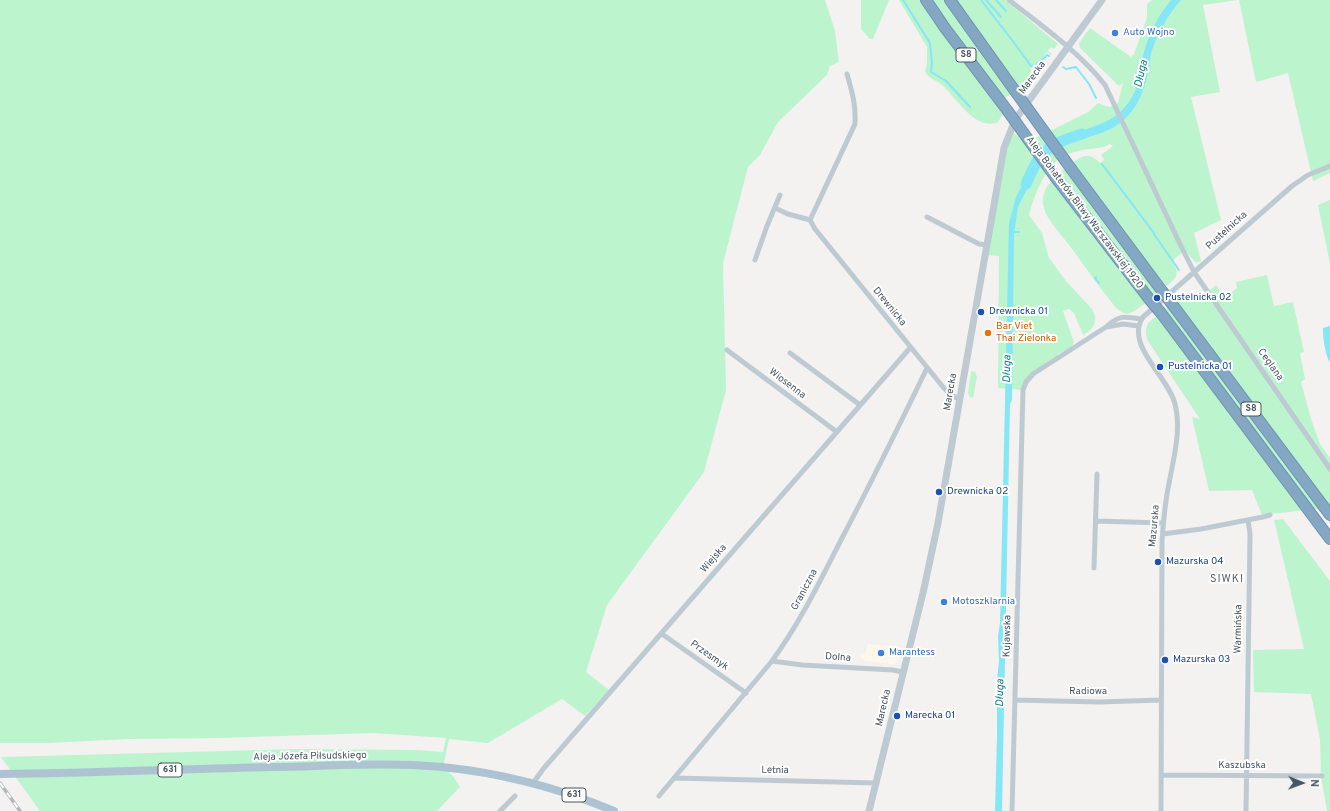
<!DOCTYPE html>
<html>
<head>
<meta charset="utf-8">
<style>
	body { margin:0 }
	#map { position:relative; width:1330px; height:811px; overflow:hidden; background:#f4f1f1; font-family:Overpass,sans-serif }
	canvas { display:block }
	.north { position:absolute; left:1282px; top:763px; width:40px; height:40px; -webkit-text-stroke:3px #fff; paint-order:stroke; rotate:91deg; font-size:11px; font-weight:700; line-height:16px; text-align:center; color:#475661 }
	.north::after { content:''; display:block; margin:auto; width:14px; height:18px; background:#475661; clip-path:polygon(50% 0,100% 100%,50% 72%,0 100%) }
</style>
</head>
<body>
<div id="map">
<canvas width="1330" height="811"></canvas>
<div class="north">N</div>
</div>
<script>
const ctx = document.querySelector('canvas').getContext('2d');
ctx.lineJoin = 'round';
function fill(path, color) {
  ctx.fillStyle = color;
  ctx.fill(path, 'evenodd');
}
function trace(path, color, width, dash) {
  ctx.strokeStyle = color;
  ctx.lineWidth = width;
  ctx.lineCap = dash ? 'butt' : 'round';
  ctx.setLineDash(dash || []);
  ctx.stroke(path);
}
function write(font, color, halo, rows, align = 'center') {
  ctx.font = font + ' Overpass,sans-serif';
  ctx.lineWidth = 4;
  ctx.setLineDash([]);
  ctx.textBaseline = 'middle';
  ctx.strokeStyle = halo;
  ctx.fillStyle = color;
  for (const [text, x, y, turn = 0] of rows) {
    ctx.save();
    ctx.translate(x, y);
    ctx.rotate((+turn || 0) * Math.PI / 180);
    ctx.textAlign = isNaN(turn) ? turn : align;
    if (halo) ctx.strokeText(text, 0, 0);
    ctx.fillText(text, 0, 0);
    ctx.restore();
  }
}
fill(new Path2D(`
	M 868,644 L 901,647 L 899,659 L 893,664 L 866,661 L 860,656 L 865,654 Z`), '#fef7ea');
fill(new Path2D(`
	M 0,0 L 825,0 L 835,31 L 839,62 L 830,66 L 827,75 L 778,122 L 760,155 L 748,167 L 723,263 L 726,390 L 704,472 L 607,605 L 586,672 L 609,690 L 585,716 L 562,699 L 488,743 L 449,739 L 443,767 L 453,776 L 460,787 L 437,811 L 40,811 L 1,757 L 298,749 L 416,750 L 443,752 L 446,738 L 373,733 L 220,738 L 129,739 L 49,743 L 0,743 Z
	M 861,0 L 889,0 L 873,39 L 870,39 L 861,29 Z
	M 899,0 L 1005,0 L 1058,44 L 1054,49 L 1051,47 L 1048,51 L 1052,54 L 1051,55 L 1047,52 L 1040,60 L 1042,63 L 1037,68 L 1033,69 L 1030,67 C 1037,83 1015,90 1005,98 L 1010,105 L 997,123 C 973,129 958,99 942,85 C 936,80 929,79 925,72 L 927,62 L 927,47 Z
	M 1152,0 L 1238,0 L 1203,5 L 1220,92 L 1191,97 L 1221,220 L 1194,233 L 1201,261 L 1196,263 L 1185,250 L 1172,261 C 1175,266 1178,271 1176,276 C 1175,281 1136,312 1130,313 C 1125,315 1120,311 1116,308 C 1100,288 1085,267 1070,246 C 1062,236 1052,225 1046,214 C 1045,210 1042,204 1043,199 C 1044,183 1062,171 1074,162 C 1084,154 1090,153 1100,163 L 1104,160 L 1101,155 L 1113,146 L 1110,144 C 1103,149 1092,148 1083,150 C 1074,152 1062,155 1055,162 C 1042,176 1034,196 1029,215 L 1042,233 L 1049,258 L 1066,281 L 1092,309 C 1099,321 1094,329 1083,335 L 1074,313 L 1069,309 L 1063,311 L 1074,342 L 1071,348 L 1058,354 L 1053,361 L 1033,374 L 1023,390 L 998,388 L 999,256 L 985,255 L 1010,131 L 1028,142 L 1088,112 L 1098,103 L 1109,107 L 1118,103 L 1123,83 L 1119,86 L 1080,48 L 1079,43 L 1090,28 L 1131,57 L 1134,54 L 1147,18 L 1147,4 Z
	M 1239,0 L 1330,0 L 1330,173 L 1313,181 L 1288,73 L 1256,82 Z
	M 1330,200 L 1330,264 L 1318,205 Z
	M 1267,275 L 1274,306 L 1293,302 L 1304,352 L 1300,353 L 1305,379 L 1301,382 L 1311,419 L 1320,444 L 1330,458 L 1330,512 L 1316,509 L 1262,515 L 1252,490 L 1209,491 L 1192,417 L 1200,419 L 1148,341 C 1145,334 1145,328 1149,322 L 1185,294 C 1191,292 1195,294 1199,299 L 1216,285 L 1225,297 L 1237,288 L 1236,282 Z
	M 975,371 L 977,377 L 973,398 L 970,397 L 968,393 L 971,372 Z
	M 1283,519 L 1330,581 L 1330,811 L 1327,811 L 1321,776 L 1320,739 L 1311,694 L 1254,692 L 1253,650 L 1304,649 L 1274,520 Z`), '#bcf4ce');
fill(new Path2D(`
	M 1171,0 L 1181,0 C 1169,13 1158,33 1152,50 C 1150,56 1150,62 1149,68 C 1144,92 1137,113 1114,127 C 1101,135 1085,137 1071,143 L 1066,135 C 1080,131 1096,127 1109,120 C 1126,111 1136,94 1140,76 C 1142,67 1142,57 1145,49 C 1150,32 1160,13 1171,0 Z
	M 1031,167 L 1035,173 L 1018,207 L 1014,233 L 1012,400 L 1010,404 L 1002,811 L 995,811 L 997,736 L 997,681 L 999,661 L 998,636 L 1000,623 L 1009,223 L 1016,197 Z
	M 1330,326 L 1330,363 C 1325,353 1323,340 1323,328 Z`), '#85e6f6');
trace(new Path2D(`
	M 903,0 L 930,43 L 932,63 L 931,72 L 946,81 L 970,107
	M 981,0 L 1012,40
	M 986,0 L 1001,17
	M 996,0 L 1006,11
	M 1012,40 L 1031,66 L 1036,65 L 1047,55 L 1049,56
	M 1063,67 L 1066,69 L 1076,67 L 1089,84 L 1096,98
	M 1102,164 L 1154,233
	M 1012,232 L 1019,232
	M 1154,234 L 1179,270
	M 1096,277 L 1095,278 L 1099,283`), '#85e6f6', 2);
trace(new Path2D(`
	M 1026,184 C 1030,175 1034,166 1039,158 C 1050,144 1066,139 1082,134`), '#85e6f6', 11);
const motorway = new Path2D(`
	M 926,0 L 945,28 L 1007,110
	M 950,0 L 1015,91
	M 1072,170 L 1162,291
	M 1056,178 L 1150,300
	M 1172,304 L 1330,515
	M 1161,313 L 1330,539`);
trace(motorway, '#6f93b0', 12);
trace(new Path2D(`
	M 1009,0 C 1043,27 1078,51 1105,85 L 1179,242 L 1194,272 L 1330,469
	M 775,208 L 788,214 L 810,220 L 815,229 L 943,387 L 950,394 L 960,400
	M 927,217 L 979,244 L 987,245
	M 810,220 L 855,124 C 856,104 852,92 847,74
	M 755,260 L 767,226 L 780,195
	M 1106,327 L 1123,324 L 1139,326
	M 727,350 L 837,432
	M 790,353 L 860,405
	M 1096,521 L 1163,523
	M 1163,534 L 1201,529 L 1263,517 L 1270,515
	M 1094,568 L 1097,474
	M 662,634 L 746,693
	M 772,661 L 802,665 L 893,670 L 902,672
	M 1015,700 L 1099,702 L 1161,700
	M 1161,775 L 1322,776
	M 674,778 L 876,783
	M 533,783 L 544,768 L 910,348
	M 659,796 L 772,661 C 800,623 820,581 841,540 C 871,483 899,426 927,368
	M 500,811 L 515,796
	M 1012,811 L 1023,390 L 1026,382 L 1033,374 L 1106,327 C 1119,315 1124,316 1141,319
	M 1161,811 L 1162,541 C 1163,528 1164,514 1166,501 C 1170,470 1183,434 1175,404 C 1169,377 1124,345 1143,317 L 1292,186 L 1308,175 L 1330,166
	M 1246,811 L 1250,534 L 1248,520`), '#bdcad2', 5);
trace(new Path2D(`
	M 869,811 L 923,593 L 938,523 L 1004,148 L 1015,120 L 1025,106 L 1102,0`), '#bdcad2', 7);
trace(new Path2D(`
	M 0,774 C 91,773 183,769 274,767 C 330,766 387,762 442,767 C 502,773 559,788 614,811`), '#aec3d2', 8);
trace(motorway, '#84a8c4', 10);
const rail = new Path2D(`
	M 0,783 L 20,811`);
trace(rail, '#b2b7bc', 3.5);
trace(rail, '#fff', 2, [6]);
const motorwayBridge = new Path2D(`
	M 1015,91 L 1072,170
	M 1007,110 L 1056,178
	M 1162,291 L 1172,304
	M 1150,300 L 1161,313`);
trace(motorwayBridge, '#6f93b0', 12, []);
trace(motorwayBridge, '#84a8c4', 10);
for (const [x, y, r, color] of [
	[1115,33,4,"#3f7fe0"],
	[1157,298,4,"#1a4fb4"],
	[981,312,4,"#1a4fb4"],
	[988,333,4,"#e8710a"],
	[1160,367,4,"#1a4fb4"],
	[939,492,4,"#1a4fb4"],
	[1158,562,4,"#1a4fb4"],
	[944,602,4,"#3f7fe0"],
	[881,653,4,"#3f7fe0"],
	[1165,660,4,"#1a4fb4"],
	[897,716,4,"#1a4fb4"]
]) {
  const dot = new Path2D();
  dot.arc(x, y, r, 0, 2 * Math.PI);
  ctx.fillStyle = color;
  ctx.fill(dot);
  trace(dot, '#fff', 1.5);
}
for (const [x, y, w] of [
	[966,55,20],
	[1251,409,20],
	[170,770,24],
	[574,795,24]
]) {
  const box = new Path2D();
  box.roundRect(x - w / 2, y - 7, w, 14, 3);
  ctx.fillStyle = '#fff';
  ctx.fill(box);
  trace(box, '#475661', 1);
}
write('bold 9px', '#475661', null, [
	["S8",966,55],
	["S8",1251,409],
	["631",170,770],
	["631",574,795]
]);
write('10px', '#366cbe', '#fff', [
	["Auto Wojno",1123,33],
	["Motoszklarnia",952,602],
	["Marantess",889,653]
], 'left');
write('10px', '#475661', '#fff', [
	["Marecka",1033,78,-54],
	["Aleja Bohaterów Bitwy Warszawskiej 1920",1084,213,53],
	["Pustelnicka",1227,231,-42],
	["Drewnicka",889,307,51],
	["Ceglana",1270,365,55],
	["Wiosenna",787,384,37],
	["Marecka",951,392,-80],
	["Mazurska",1155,526,-85],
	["Wiejska",714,559,-49],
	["Graniczna",805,590,-62],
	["Warmińska",1239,629,-89],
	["Kujawska",1008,636,-89],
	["Przesmyk",709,656,35],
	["Dolna",838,658,4],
	["Radiowa",1088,692],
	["Marecka",884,708,-77],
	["Aleja Józefa Piłsudskiego",310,757,-1],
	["Kaszubska",1242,766],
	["Letnia",775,771,1]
]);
write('10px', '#164399', '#fff', [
	["Pustelnicka 02",1165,298],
	["Drewnicka 01",989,312],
	["Pustelnicka 01",1168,367],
	["Drewnicka 02",947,492],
	["Mazurska 04",1166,562],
	["Mazurska 03",1173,660],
	["Marecka 01",905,716]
], 'left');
write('10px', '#c56008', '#fff', [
	["Bar Viet",996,327],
	["Thai Zielonka",996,339]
], 'left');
write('italic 11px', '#047c90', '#fff', [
	["Długa",1142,74,-77],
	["Długa",1008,369,-89],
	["Długa",1001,693,-89]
]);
ctx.letterSpacing = '1px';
write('11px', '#5d6267', '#fff', [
	["SIWKI",1227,580]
]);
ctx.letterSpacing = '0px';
</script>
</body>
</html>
